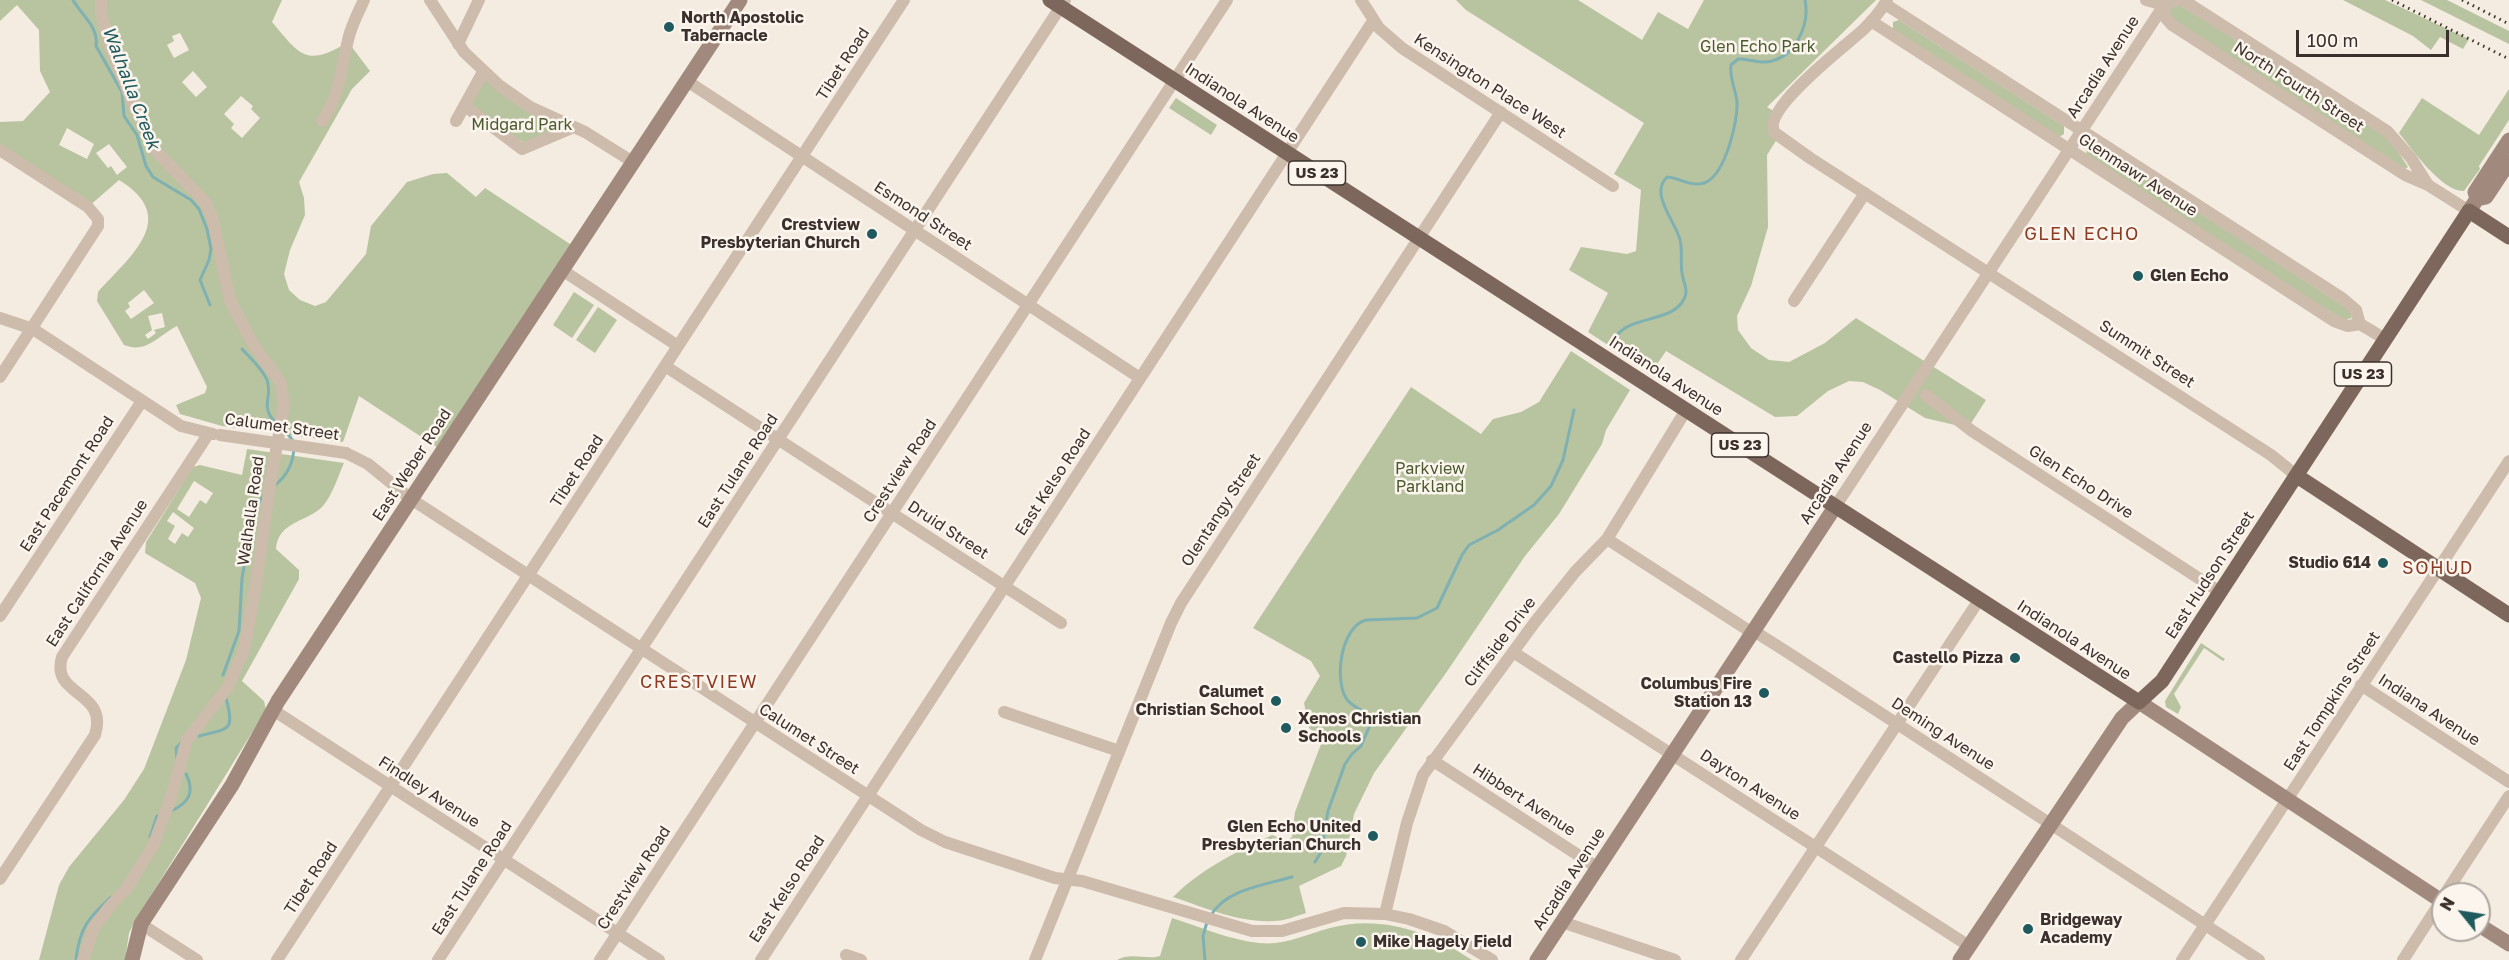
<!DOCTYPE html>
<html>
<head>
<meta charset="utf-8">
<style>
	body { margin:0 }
	#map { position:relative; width:2509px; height:960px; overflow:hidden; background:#f4ebe1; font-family:"Golos Text",sans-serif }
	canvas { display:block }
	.north { position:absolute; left:2431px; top:882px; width:60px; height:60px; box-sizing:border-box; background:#fbf5ee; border:2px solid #aea6a0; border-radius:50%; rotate:300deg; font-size:16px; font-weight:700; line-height:24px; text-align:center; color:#3b302b }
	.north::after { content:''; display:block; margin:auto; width:21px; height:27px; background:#1f5a5e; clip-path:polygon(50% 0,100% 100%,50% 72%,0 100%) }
	.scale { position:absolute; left:2296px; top:30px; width:153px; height:27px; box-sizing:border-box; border:3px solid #3b302b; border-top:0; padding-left:8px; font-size:18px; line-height:21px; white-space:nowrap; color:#3b302b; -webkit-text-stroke:4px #fbf5ee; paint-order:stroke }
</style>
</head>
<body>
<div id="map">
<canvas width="2509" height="960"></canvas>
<div class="north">N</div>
<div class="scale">100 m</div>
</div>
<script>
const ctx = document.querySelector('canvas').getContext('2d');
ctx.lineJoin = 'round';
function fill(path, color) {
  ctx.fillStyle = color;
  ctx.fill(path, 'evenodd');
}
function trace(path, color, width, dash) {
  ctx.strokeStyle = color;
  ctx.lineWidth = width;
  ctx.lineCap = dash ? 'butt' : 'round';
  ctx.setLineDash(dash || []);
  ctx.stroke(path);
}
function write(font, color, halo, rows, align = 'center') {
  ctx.font = font + ' "Golos Text",sans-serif';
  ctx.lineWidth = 5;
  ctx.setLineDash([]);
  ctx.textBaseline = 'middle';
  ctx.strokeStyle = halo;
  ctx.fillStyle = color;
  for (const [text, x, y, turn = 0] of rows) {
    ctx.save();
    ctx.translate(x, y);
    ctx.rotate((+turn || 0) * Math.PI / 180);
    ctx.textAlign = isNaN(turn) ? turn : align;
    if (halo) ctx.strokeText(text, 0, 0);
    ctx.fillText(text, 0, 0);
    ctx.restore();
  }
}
fill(new Path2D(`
	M 0,0 L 282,0 L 272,22 C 300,55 306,68 348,42 L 370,71 L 352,89 L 299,182 L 304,198 L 305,215 L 290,250 L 284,274 L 289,290 L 300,300 L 315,306 L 326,302 L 366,254 L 371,226 L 407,182 L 433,174 L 447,173 L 476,197 L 485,188 L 576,248 L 443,451 L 359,396 L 343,442 L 222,426 L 180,414 L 176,405 L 205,393 L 207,387 L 177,326 C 158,336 146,354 124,345 L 97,301 L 98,292 C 130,256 181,218 119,180 L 88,207 L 0,150 L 0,122 L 23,121 L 50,92 L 40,71 L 39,30 L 17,5 L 0,21 ZM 180,33 L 189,50 L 174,58 L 167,45 L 174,41 L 172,36 ZM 193,71 L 207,87 L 196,97 L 182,82 ZM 241,96 L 253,106 L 251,109 L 260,118 L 242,138 L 231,128 L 234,124 L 224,114 ZM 67,128 L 94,144 L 87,159 L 59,145 ZM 109,144 L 127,167 L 117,175 L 111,166 L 108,168 L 96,153 ZM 144,290 L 154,303 L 131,319 L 125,311 L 130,307 L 128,303 ZM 162,313 L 165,327 L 154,330 L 156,333 L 148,339 L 145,335 L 152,330 L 148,316 Z
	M 1456,0 L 1578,0 L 1642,40 L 1658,12 L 1688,29 L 1704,0 L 1876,0 L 1767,107 L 1777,113 L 1779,136 L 1767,155 L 1768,227 L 1751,286 L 1737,316 L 1738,330 L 1751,348 L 1769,360 L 1789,362 L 1825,343 L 1856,318 L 1986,400 L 1968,428 L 1925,418 L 1880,390 L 1863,382 L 1849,381 L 1828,391 L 1797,416 L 1775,417 L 1666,351 L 1651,373 L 1588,332 L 1608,293 L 1569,270 L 1581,247 L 1627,254 L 1636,251 L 1641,190 L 1614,174 L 1644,123 L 1466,10 Z
	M 2343,0 L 2385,0 L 2469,39 L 2463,49 L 2440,37 L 2431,50 L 2413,36 Z
	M 2421,0 L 2447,0 L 2509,31 L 2509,44 Z
	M 2177,3 L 2367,123 L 2391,141 L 2408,167 L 2405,169 L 2171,19 L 2168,8 Z
	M 1899,20 L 2064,126 L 2064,134 L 2059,137 L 1893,30 L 1893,22 Z
	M 483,72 L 574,127 L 528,145 L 465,106 Z
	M 2509,89 L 2509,120 L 2479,166 L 2480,169 L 2464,191 C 2442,192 2412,149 2399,133 L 2422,98 L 2479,135 Z
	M 1176,98 L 1217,125 L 1211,135 L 1169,108 Z
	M 2093,144 L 2350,310 L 2352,318 L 2343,320 L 2086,156 L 2087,147 Z
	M 574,292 L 594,305 L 572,338 L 553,325 Z
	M 598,307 L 617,320 L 595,353 L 576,340 Z
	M 1571,351 L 1630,390 L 1606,430 L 1602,444 L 1559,514 L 1525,556 L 1448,670 L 1374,773 L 1354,814 L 1346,856 L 1341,866 L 1299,886 L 1306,913 C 1296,916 1285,921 1274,921 C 1239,923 1206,908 1173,897 C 1201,869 1236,852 1272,835 L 1287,841 L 1292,837 L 1295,812 L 1323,739 L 1309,728 L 1304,703 L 1320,676 L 1311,661 L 1253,628 L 1411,387 L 1481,434 L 1493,419 L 1521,412 L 1539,402 Z
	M 247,449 L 344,463 C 338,476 333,494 323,506 C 308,522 278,521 276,549 L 299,570 L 299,579 L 242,681 L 264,701 L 266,710 L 135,921 L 129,933 L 125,960 L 39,960 L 59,885 L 69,867 L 124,800 L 144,769 L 186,660 L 201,598 L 195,583 L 145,553 L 146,542 L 193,467 L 200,465 L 242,475 ZM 194,481 L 213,493 L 206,504 L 200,500 L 189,517 L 177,509 ZM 173,512 L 194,528 L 188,537 L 182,533 L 175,544 L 168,539 L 175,526 L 167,521 Z
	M 2201,643 L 2225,659 L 2223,661 L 2204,648 L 2174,694 L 2181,707 L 2178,714 L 2166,707 L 2165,701 Z
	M 1172,918 C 1200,927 1230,940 1259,943 C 1285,946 1306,934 1330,928 C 1380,914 1431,932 1472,960 L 1117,960 C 1130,952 1148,960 1160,956 Z`), '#b8c4a0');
trace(new Path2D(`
	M 73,0 C 82,16 99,27 96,46 L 122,92 L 124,116 L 137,135 L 146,166 L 153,177 L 191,200 L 199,209 L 207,229 L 211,249 L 209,260 L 200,280 L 210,305
	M 1617,335 C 1634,315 1673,322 1684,299 C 1689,290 1683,282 1682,273 C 1680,262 1683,251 1680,240 C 1676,222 1649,194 1667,177 C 1680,178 1691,187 1704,183 C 1725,176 1738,122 1737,102 C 1736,91 1729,77 1731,65 L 1738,59 C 1747,58 1757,63 1766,62 C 1795,59 1810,25 1805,0
	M 242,349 C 250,358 262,368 267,380 C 273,397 260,405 274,421
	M 284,429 L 293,441
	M 275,485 C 287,476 293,464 294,448
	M 223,675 L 239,631 L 242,578 L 248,545 L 258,504 L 265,493
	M 199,736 C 229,728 235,732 226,698
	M 177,759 L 176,748 L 183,741
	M 171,811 C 189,803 195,792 186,774
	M 150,837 L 157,816
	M 1315,862 L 1321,852 L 1328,811 L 1345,764 L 1352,754 L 1361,746 L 1371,723 C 1370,710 1352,709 1346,698 C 1334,678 1341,627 1366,620 L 1417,618 L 1437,608 L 1462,555 L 1469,545 L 1498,530 L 1534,505 L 1551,486 L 1563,460 L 1574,410
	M 1210,917 C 1225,889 1265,885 1292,877
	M 76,960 C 79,929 88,918 111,897
	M 1205,960 L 1203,936 L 1207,922`), '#7fb0b2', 3);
trace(new Path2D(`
	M 430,0 L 464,52 L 500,86 L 530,107 L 585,132 L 633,162
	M 1361,0 L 1379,28 L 1402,48 L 1613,186
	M 1887,0 C 1881,11 1873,20 1864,29 C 1847,45 1759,110 1775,133 L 1810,158 L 2271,455 L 2297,476
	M 2146,0 L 2164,5 L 2171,2
	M 2175,0 L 2183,0 L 2387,131 L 2411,158 L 2428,185
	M 1885,4 L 2342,298 L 2356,310 L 2360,324
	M 2164,5 L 2165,17 L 2172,25 L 2405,175 L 2428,185 L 2469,211
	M 1871,21 L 2334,321 L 2348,326 L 2360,324 L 2385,339
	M 458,44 L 479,0
	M 687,81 L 1140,378
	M 465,106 L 522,149 L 574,127
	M 322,121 C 339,99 342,66 348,40 C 351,26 358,13 364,0
	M 456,121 L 483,72
	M 0,150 L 88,207 L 98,219 L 98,226 L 0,377
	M 562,270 L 678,346
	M 1794,301 L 1865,193
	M 0,318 L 33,329 L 181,426 L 213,434
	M 665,366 L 1061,623
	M 1926,395 L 1972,431 L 2220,592
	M 346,453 L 368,464 L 411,499 L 921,830 L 945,842 L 1055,878 L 1082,881 L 1252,931 L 1282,931 L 1344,913 L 1385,914 L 1409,919 L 1444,931 L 1492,960
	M 1835,507 L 2164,5
	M 1607,539 L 1751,632 L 1757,633 L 1787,652 L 2259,960
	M 0,616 L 142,401
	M 1513,652 L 1969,946
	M 2361,685 L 2509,782
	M 273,710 L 659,960
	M 1004,712 L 1119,751
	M 1432,760 L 1598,868
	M 0,879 L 95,735 C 109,690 50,697 62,657 L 209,433
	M 2445,894 L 2509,796
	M 1385,914 L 1407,823 L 1423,775 L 1535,622 L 1575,572 L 1607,539 L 1686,410
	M 1562,922 L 1675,960
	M 141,924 L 197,960
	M 846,955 L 861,960
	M 83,960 L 94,927 L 110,906 L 127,888 L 153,846 L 171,798 L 187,740 L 228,687 L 244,650 L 257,578 L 269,491 L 284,405 L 281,383 L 253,344 L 230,300 L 213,220 L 206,203 L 156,151 L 133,104 L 110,46 L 101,13 L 101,0
	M 277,960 L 904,0
	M 438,960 L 1065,0
	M 600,960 L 1227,0
	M 761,960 L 1373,21
	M 1035,960 L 1171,623 L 1181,603 L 1501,112
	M 1741,960 L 1979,600
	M 2182,960 L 2509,461
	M 2403,960 L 2443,898`), '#cdbbac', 12);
trace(new Path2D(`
	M 2477,199 L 2486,197 L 2509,162
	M 2469,211 L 2477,199 L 2475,192 L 2509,140
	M 2479,925 L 2509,944
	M 132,960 L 141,924 L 232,785 L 278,701 L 740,0
	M 1537,960 L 1835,507
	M 1960,960 L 2122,718 L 2139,702 L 2443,902`), '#a18a7d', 15);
trace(new Path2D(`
	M 1050,0 L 2139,702 L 2162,681 L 2469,211 L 2509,237
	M 2297,476 L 2509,615`), '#7d675c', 15);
trace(new Path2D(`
	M 2392,0 L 2509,59
	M 2462,0 L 2509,24`), '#3b302b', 3, [1.5, 4.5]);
trace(new Path2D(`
	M 220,435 L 346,453`), '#cdbbac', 12);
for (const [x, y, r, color] of [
	[669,27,6,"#1f5a5e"],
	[872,234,6,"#1f5a5e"],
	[2138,276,6,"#1f5a5e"],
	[2383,563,6,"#1f5a5e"],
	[2015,658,6,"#1f5a5e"],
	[1764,693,6,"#1f5a5e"],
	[1276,701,6,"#1f5a5e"],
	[1286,728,6,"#1f5a5e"],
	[1373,836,6,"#1f5a5e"],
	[2028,929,6,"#1f5a5e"],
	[1361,942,6,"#1f5a5e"]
]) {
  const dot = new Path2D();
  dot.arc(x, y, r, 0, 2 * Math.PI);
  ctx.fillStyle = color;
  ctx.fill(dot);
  trace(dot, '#fbf5ee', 2);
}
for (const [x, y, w] of [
	[1317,173,57],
	[2363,374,57],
	[1740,445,57]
]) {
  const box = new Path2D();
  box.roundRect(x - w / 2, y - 12, w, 24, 4.5);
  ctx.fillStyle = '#fbf5ee';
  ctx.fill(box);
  trace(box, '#3b302b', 1.5);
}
write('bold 15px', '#3b302b', null, [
	["US 23",1317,173],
	["US 23",2363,374],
	["US 23",1740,445]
]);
write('bold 16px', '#3b302b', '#fbf5ee', [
	["North Apostolic",681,18,"left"],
	["Tabernacle",681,36,"left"],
	["Crestview",860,225],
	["Presbyterian Church",860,243],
	["Glen Echo",2150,276,"left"],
	["Studio 614",2371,563],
	["Castello Pizza",2003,658],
	["Columbus Fire",1752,684],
	["Station 13",1752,702],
	["Calumet",1264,692],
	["Christian School",1264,710],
	["Xenos Christian",1298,719,"left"],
	["Schools",1298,737,"left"],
	["Glen Echo United",1361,827],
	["Presbyterian Church",1361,845],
	["Bridgeway",2040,920,"left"],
	["Academy",2040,938,"left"],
	["Mike Hagely Field",1373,942,"left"]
], 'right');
write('16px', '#4a5a2e', '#fbf5ee', [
	["Glen Echo Park",1758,47],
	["Midgard Park",522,125],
	["Parkview",1430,469],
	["Parkland",1430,487]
]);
write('16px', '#3b302b', '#fbf5ee', [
	["Tibet Road",843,64,-57],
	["Arcadia Avenue",2103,67,-57],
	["Kensington Place West",1490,86,33],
	["North Fourth Street",2299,87,33],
	["Indianola Avenue",1242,103,33],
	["Glenmawr Avenue",2138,175,33],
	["Esmond Street",923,216,33],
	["Summit Street",2147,354,33],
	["Indianola Avenue",1666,376,33],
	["Calumet Street",282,427,8],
	["East Weber Road",412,465,-57],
	["Tibet Road",577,471,-57],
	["East Tulane Road",738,471,-57],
	["Crestview Road",900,471,-57],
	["Arcadia Avenue",1836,473,-57],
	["East Kelso Road",1053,482,-57],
	["Glen Echo Drive",2081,482,33],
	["East Pacemont Road",67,484,-57],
	["Olentangy Street",1221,510,-57],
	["Walhalla Road",251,511,-82],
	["Druid Street",948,530,33],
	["East California Avenue",97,573,-57],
	["East Hudson Street",2210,575,-57],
	["Indianola Avenue",2074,640,33],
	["Cliffside Drive",1500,642,-53],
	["East Tompkins Street",2332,701,-57],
	["Indiana Avenue",2429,710,33],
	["Deming Avenue",1943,734,33],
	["Calumet Street",809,739,33],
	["Dayton Avenue",1750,785,33],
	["Findley Avenue",429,792,33],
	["Hibbert Avenue",1524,800,33],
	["Tibet Road",311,878,-57],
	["East Tulane Road",472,878,-57],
	["Crestview Road",634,878,-57],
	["Arcadia Avenue",1569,879,-57],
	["East Kelso Road",787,889,-57]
]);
write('italic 18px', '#1f5a5e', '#fbf5ee', [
	["Walhalla Creek",131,88,69]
]);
ctx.letterSpacing = '1.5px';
write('18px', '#8c3b22', '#fbf5ee', [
	["GLEN ECHO",2082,234],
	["SOHUD",2438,568],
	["CRESTVIEW",699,682]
]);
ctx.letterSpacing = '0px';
</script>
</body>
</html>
